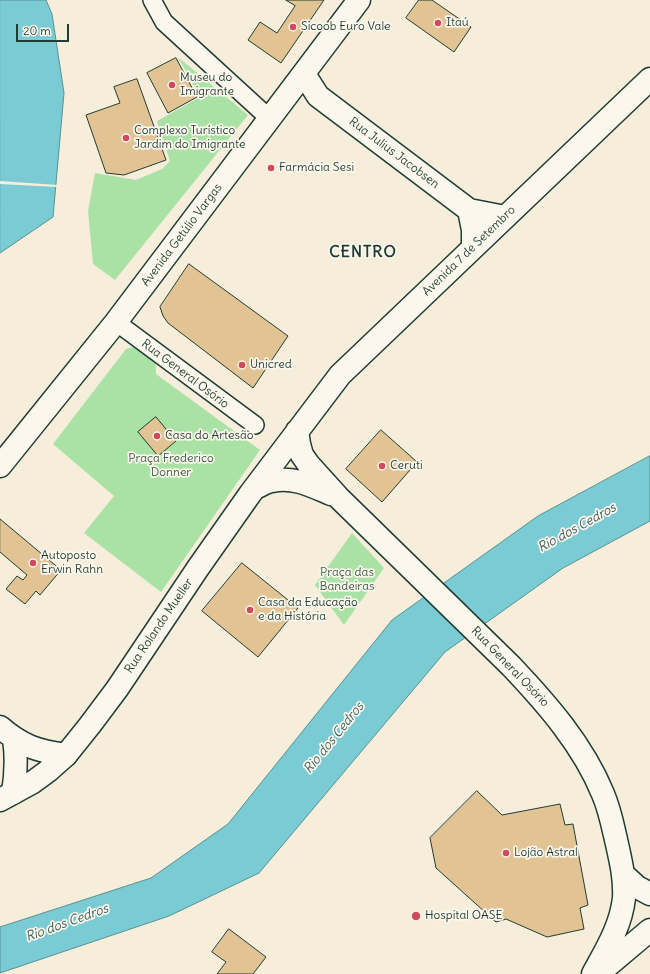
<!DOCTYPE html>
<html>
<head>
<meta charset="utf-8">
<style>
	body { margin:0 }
	#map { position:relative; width:650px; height:974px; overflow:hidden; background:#f6edda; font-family:Delius,sans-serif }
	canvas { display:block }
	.scale { position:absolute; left:16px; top:24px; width:53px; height:18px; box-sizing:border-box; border:2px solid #1f3d34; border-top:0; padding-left:5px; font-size:12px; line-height:14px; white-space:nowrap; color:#1f3d34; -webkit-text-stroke:3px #fbf7ec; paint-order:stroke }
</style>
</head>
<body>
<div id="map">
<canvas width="650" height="974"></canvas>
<div class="scale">20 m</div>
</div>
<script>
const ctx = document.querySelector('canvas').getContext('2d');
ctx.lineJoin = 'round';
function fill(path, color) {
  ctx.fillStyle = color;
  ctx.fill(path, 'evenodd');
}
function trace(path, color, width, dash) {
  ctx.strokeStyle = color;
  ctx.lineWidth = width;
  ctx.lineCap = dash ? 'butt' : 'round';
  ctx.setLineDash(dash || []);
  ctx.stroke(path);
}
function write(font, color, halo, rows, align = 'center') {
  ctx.font = font + ' Delius,sans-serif';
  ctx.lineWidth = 3.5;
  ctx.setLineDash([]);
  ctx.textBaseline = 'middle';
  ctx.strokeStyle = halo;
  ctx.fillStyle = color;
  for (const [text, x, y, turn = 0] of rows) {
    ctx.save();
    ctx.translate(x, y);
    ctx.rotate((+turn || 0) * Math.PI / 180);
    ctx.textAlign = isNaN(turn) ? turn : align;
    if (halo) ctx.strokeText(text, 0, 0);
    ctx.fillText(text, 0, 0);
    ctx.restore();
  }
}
fill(new Path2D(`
	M 178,57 L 248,115 L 115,280 L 93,264 L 88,211 L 95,173 L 136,180 L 162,169 L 170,161 L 157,121 L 200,97 Z
	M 140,345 L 155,355 L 156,374 L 260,450 L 161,592 L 84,533 L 114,496 L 53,444 L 126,349 Z
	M 352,533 L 384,568 L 344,625 L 315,585 Z`), '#aae2a6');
const water = new Path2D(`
	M 0,0 L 46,0 L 52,14 L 64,93 L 53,217 L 0,253 Z
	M 650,456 L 650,521 L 563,568 L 445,652 L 259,873 L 169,916 L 0,973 L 0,927 L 151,878 L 228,824 L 392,620 L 538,516 Z`);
fill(water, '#7acbd3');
trace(water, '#569293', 1);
fill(new Path2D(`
	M 0,181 L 58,185 L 57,187 L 0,184 Z`), '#f6edda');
const building = new Path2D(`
	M 286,0 L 324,0 L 281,63 L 248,40 L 260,22 L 277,33 L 295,6 Z
	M 419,0 L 432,0 L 471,27 L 454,52 L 406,18 Z
	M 176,58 L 197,97 L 168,113 L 147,73 Z
	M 137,79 L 166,160 L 124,175 L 106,173 L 86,115 L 120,103 L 114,87 Z
	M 189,264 L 288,336 L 253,388 L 168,323 L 163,316 L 160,307 Z
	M 156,417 L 176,441 L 158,456 L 138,432 Z
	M 381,430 L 417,462 L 382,502 L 346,469 Z
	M 0,519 L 61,570 L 40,595 L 36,591 L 25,604 L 6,589 L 17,576 L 23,580 L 27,575 L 0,552 Z
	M 242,563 L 298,608 L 258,657 L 202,611 Z
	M 477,791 L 502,815 L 560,804 L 565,825 L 573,824 L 588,905 L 580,908 L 584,929 L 547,937 L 506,919 L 496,922 L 436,868 L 430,838 Z
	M 229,929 L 266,957 L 253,974 L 217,974 L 226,962 L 212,952 Z`);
fill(building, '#e1c394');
trace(building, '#1f3d34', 1);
const minor = new Path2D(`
	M 152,0 L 164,22 L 270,119
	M 116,322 L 255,425`);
const tertiary = new Path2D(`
	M 304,74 L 318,96 L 469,210 L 505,217
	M 469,210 L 473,230 L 473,247
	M 0,727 C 22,746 37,751 66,755
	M 13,793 C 16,774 17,758 14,739`);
const secondary = new Path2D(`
	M 297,431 L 299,444 L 302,455 L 309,465 L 338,497 L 511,666 C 547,704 583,745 603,794 C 610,810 613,827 617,844 C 621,862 625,879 624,898 C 621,926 606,950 593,974
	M 0,466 L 116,322 L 359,0
	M 255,488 C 260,486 266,482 272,481 C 293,476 312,486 331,494
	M 0,800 L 33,782 L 48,771 L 66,755 L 90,725 L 117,689 L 198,568 L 250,494 L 340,375 L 650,79
	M 624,875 L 637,887 L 650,894
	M 599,973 L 650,930`);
trace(minor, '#1f3d34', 20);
trace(tertiary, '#1f3d34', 25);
trace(secondary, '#1f3d34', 25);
trace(minor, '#fbf7ec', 17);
trace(tertiary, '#fbf7ec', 22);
trace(secondary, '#fbf7ec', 22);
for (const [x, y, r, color] of [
	[438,23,4,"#d1495b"],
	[293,27,4,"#d1495b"],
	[172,85,4,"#d1495b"],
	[126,138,4,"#d1495b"],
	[271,168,4,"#d1495b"],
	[242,365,4,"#d1495b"],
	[157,436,4,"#d1495b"],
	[382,466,4,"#d1495b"],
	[33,563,4,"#d1495b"],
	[250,610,4,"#d1495b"],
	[506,853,4,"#d1495b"],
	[416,916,5,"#d1495b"]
]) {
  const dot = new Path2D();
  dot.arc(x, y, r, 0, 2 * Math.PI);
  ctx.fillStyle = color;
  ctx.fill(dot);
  trace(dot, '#fbf7ec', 1.5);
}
write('12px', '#1f3d34', '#fbf7ec', [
	["Itaú",446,23],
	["Sicoob Euro Vale",301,27],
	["Museu do",180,78],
	["Imigrante",180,92],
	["Complexo Turístico",134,131],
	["Jardim do Imigrante",134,145],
	["Farmácia Sesi",279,168],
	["Unicred",250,365],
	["Casa do Artesão",165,436],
	["Ceruti",390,466],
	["Autoposto",41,556],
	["Erwin Rahn",41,570],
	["Casa da Educação",258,603],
	["e da História",258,617],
	["Lojão Astral",514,853],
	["Hospital OASE",425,916]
], 'left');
write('12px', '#1f3d34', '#fbf7ec', [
	["Rua Julius Jacobsen",394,153,37],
	["Avenida Getúlio Vargas",182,235,-53],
	["Avenida 7 de Setembro",469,251,-44],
	["Rua General Osório",185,374,37],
	["Rua Rolando Mueller",159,626,-56],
	["Rua General Osório",510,667,46]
]);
write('12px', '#3b5e4b', '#fbf7ec', [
	["Praça Frederico",171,459],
	["Donner",171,473],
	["Praça das",347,573],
	["Bandeiras",347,587]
]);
write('italic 13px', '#36605c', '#fbf7ec', [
	["Rio dos Cedros",577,528,-29],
	["Rio dos Cedros",334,738,-51],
	["Rio dos Cedros",67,923,-20]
]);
ctx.letterSpacing = '1px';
write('bold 16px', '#1f3d34', '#fbf7ec', [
	["CENTRO",363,252]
]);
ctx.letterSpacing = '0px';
</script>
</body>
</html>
